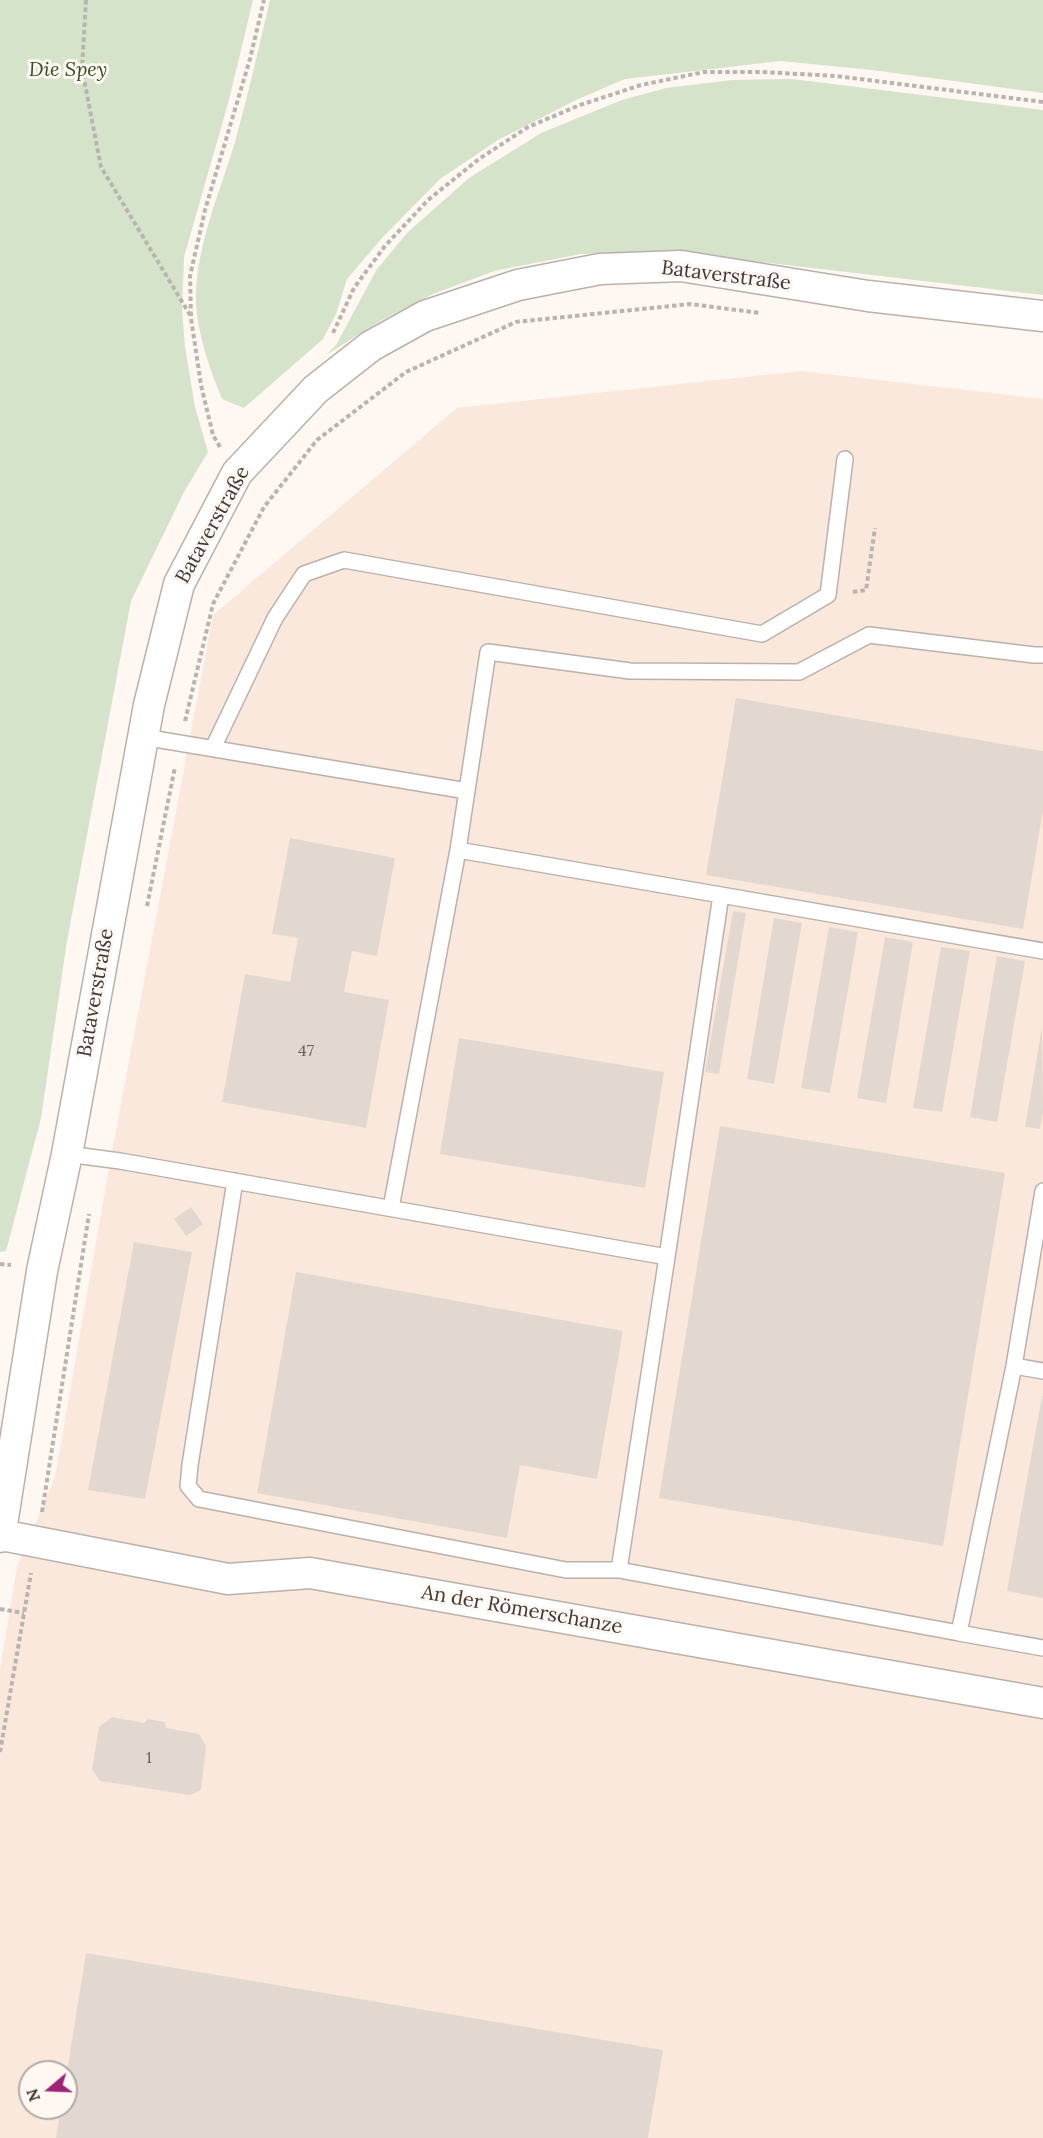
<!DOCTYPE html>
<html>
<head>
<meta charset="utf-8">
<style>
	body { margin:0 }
	#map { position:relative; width:1043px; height:2138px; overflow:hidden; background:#fef7f2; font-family:Lora,serif }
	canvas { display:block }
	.north { position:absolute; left:18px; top:2060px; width:60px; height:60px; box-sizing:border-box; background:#fef7f2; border:2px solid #b1aba7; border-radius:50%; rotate:251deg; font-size:16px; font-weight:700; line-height:24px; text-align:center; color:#3e3936 }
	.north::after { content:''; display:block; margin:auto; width:21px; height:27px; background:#a02276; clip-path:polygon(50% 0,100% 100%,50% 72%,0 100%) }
</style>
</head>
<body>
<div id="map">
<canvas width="1043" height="2138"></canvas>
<div class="north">N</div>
</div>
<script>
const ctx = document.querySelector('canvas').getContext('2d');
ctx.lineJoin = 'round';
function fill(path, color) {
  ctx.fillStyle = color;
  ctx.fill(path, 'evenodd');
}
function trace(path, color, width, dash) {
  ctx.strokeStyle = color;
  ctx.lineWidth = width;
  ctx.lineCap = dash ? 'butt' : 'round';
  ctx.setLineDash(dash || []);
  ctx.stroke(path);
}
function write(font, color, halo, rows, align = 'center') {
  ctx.font = font + ' Lora,serif';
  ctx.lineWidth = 6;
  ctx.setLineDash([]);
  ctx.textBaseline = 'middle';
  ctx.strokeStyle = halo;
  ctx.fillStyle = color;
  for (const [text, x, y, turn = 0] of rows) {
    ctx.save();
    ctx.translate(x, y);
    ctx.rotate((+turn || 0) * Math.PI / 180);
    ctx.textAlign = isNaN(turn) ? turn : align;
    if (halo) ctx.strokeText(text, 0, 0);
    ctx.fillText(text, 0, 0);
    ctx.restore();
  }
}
fill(new Path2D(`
	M 801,371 L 1043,399 L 1043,2138 L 0,2138 L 0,1670 L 17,1567 L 55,1477 L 109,1168 L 213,615 L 457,408 ZM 30,2072 L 66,2072 L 66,2108 L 30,2108 Z`), '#fae8dc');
fill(new Path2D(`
	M 0,0 L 253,0 L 229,100 L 184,257 L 182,310 L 185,347 L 195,407 L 208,452 L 184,492 L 131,601 L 67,941 L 41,1118 L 6,1251 L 0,1252 Z
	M 270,0 L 1043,0 L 1043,93 L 872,70 L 781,61 L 625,79 L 576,100 L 498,140 L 440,179 L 382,238 L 347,279 L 336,314 L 323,339 L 244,408 L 222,399 C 211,372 201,344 197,315 C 190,260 219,195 235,142 C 248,95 259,47 270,0 Z
	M 792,79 L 1043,110 L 1043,295 L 701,255 L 637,252 L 581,254 L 494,271 L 433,294 L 382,320 L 326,355 L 336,345 L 377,269 L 408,232 L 469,178 L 541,133 L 622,100 L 666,88 L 732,80 Z`), '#d5e3cb');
fill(new Path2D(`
	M 736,698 L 1043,751 L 1043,810 L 1023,929 L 706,875 Z
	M 290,838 L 395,858 L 377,956 L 352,951 L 344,992 L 389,1000 L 366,1128 L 222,1102 L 245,974 L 290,982 L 298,938 L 272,934 Z
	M 733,911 L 746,913 L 719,1074 L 705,1072 Z
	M 774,918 L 802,923 L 774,1084 L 747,1079 Z
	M 829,927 L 858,932 L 830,1093 L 801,1088 Z
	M 885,937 L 913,942 L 886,1103 L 857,1098 Z
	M 941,947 L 970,951 L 942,1112 L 913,1108 Z
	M 997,956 L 1025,961 L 997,1122 L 970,1117 Z
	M 1042,1027 L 1043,1112 L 1040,1129 L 1025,1127 Z
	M 459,1038 L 664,1072 L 645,1188 L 440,1154 Z
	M 720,1126 L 1005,1173 L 943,1546 L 659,1498 Z
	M 191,1207 L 203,1224 L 186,1236 L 174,1219 Z
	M 134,1242 L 192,1252 L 145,1499 L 88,1490 Z
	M 296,1272 L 623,1331 L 597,1479 L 520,1465 L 507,1538 L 257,1493 Z
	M 1042,1396 L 1043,1396 L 1043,1598 L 1007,1591 Z
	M 112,1717 L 144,1723 L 148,1719 L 165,1722 L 166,1728 L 199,1734 L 206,1746 L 201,1790 L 190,1795 L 100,1781 L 92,1769 L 99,1727 Z
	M 86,1953 L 663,2050 L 648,2138 L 56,2138 L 61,2108 L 66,2108 L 66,2078 Z`), '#e3d8d0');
const lane = new Path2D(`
	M 143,737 L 467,791
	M 213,748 L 275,618 L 304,574 L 344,560 L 762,634 L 828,595 L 845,459
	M 458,850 L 488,652 L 630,671 L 799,672 L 869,635 L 1034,655 L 1043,655
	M 721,895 L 1043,951
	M 67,1154 L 120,1161 L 667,1257 L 721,895 L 458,850 L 391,1208
	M 235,1181 L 190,1465 L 188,1486 L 199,1499 L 566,1570 L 619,1570
	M 667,1257 L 619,1570 L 959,1633 L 1014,1366 L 1043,1191
	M 1014,1366 L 1043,1371
	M 959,1633 L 1043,1648`);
const street = new Path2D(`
	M 1,1535 L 228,1579 L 310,1573 L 1043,1703
	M 0,1537 L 42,1271 L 67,1154 L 149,705 L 179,584 L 237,473 L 316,389 L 371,346 L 425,316 L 518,285 L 600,269 L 681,266 L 868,296 L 1043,316`);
trace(lane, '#bbb1aa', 18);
trace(street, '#bbb1aa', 33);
trace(new Path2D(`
	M 86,0 L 82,69 L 101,167 L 190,315
	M 333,333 L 354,288 L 385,246 L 428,200 L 479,159 L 528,127 L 580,105 L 641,85 L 704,72 L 762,72 L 836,76 L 1043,102
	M 220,447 L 213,435 L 201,385 L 191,318 L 190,276 L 205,210 L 250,59 L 264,0
	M 853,592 L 866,590 L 875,528
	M 185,721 L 213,604 L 264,507 L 317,440 L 406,372 L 516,322 L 690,304 L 760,313
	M 147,906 L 175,767
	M 0,1264 L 11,1265
	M 42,1512 L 89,1214
	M 0,1609 L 24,1613
	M 0,1752 L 31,1573`), '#bab4af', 4, [4.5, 3]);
trace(lane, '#fff', 15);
trace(street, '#fff', 30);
write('16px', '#67615c', null, [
	["47",306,1051],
	["1",149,1758]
]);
write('italic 20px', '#364e22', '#fef7f2', [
	["Die Spey",68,70]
]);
write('20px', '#3e3936', '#fef7f2', [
	["Bataverstraße",726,276,7],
	["Bataverstraße",213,525,-61],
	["Bataverstraße",96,993,-80],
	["An der Römerschanze",522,1610,10]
]);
</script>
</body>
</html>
